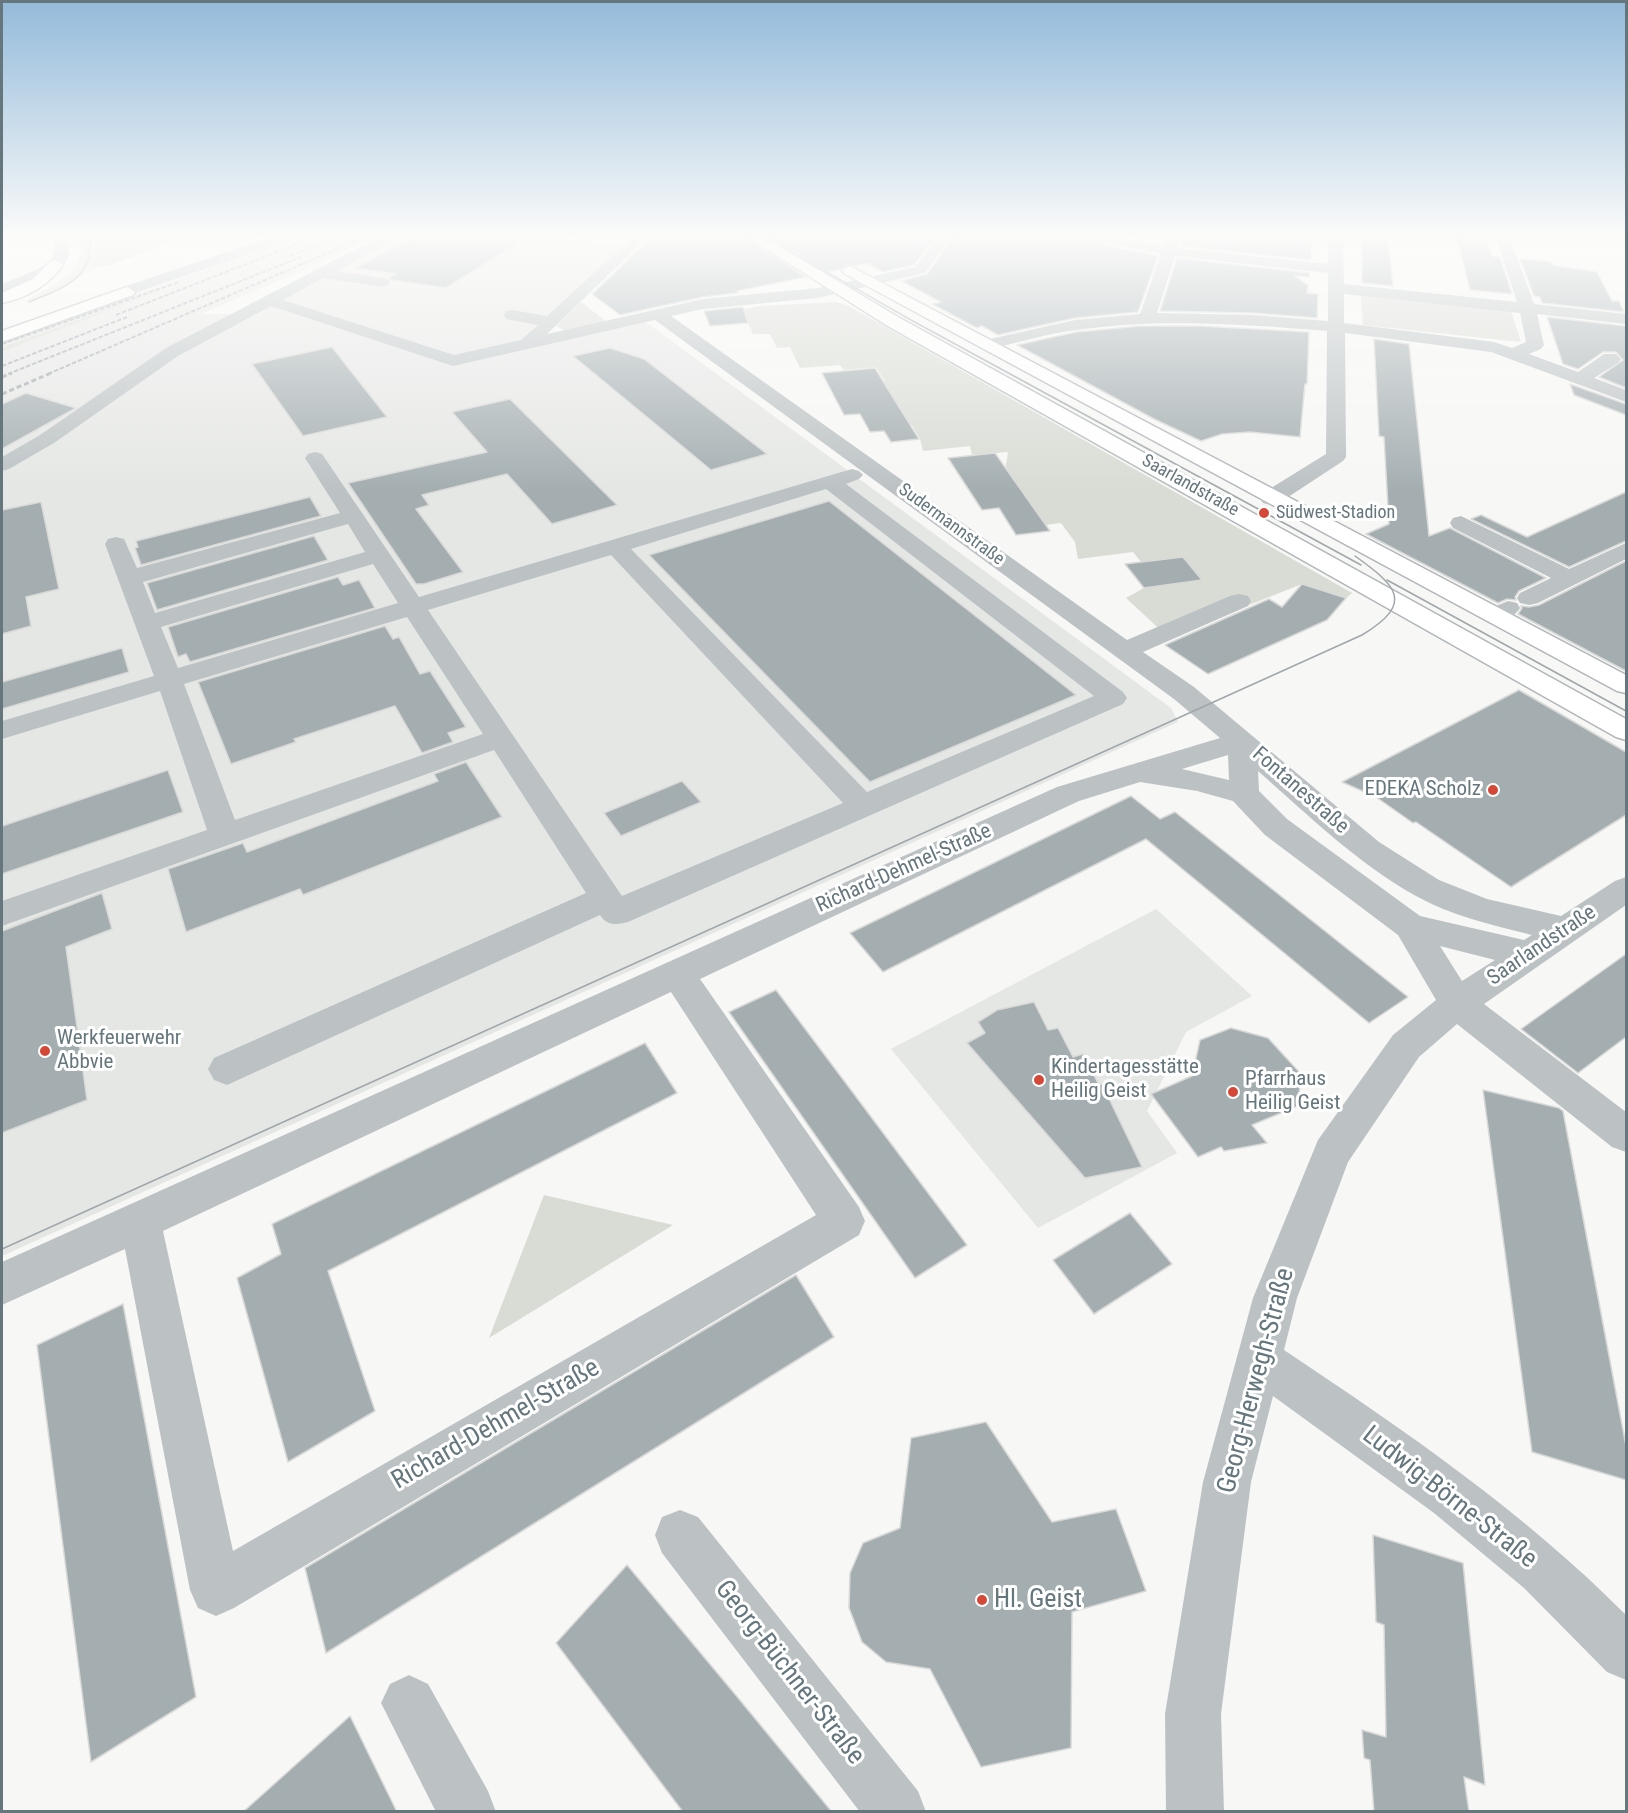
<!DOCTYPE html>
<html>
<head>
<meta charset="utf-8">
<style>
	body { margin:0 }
	#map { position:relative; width:1628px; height:1813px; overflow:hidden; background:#f7f7f5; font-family:"Roboto Condensed",sans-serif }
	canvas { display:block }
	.frame { position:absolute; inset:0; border:3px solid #65767d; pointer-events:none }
</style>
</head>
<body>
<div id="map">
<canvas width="1628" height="1813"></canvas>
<div class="frame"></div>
</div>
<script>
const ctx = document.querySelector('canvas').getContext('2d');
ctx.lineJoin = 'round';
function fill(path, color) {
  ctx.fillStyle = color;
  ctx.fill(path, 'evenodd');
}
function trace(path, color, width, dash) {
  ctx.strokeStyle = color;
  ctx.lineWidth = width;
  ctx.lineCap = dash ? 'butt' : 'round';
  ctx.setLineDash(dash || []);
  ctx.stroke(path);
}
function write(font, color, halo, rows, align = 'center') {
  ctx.font = font + ' "Roboto Condensed",sans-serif';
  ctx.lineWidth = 6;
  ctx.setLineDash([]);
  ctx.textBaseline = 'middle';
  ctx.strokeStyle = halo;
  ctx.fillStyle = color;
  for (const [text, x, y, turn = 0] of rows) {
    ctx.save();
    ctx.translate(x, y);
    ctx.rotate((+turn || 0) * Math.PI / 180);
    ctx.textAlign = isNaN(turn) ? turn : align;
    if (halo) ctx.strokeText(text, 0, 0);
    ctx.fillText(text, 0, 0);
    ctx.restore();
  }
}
fill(new Path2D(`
	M 79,238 L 93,238 L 96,254 L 88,272 L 63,288 L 29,302 L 24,301 L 52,287 L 73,271 L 82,252 Z
	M 294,238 L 372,238 L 304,270 L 201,314 L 234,314 L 270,298 L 380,238 L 556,238 L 628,245 L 535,343 L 639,317 L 1171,708 L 1178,722 L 2,1256 L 2,352 L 146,296 L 2,347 L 2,341 Z
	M 1156,909 L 1252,996 L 1186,1032 L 1147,1111 L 1177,1153 L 1038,1228 L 891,1049 Z`), '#e5e7e5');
fill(new Path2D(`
	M 100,238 L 180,238 L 110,265 L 91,268 L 96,254 L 94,239 Z
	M 167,288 L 2,352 L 2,347 Z
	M 1361,296 L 1511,311 L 1521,342 L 1363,325 Z
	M 581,302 L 606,321 L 566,331 L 556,326 Z
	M 837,302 L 847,305 L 1352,593 L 1346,598 L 1302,584 L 1168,637 L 1126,598 L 1144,588 L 1202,580 L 1141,562 L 1133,552 L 1078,559 L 1075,542 L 1061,523 L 1045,525 L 1002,490 L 1008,452 L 972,455 L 970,446 L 923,451 L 920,439 L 912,425 L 894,426 L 862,399 L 885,381 L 876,367 L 844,370 L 840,365 L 800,368 L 790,347 L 777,348 L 770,334 L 753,334 L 747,320 L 729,312 L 760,306 Z
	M 544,1195 L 673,1225 L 489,1338 Z`), '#d8dcd4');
const building = new Path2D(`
	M 412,238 L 526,238 L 446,288 L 391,280 L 389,277 L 396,274 L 355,268 Z
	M 651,238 L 747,238 L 806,277 L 737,291 L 738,293 L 703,297 L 620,315 L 592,294 Z
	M 769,238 L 935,238 L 914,265 L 883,272 L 867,263 L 855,266 L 849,264 L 841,269 L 827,272 Z
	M 953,238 L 1091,238 L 1100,244 L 1158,256 L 1138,312 L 1075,318 L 998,335 L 982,326 L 977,328 L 932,304 L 941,302 L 901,281 L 927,274 Z
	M 1183,238 L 1313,238 L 1311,260 L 1181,246 Z
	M 1362,238 L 1388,238 L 1393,286 L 1362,283 Z
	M 1457,238 L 1486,238 L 1492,256 L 1500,257 L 1512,294 L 1470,290 Z
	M 1177,258 L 1310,273 L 1309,277 L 1295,276 L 1308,285 L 1307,293 L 1318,294 L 1317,318 L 1253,313 L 1160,311 Z
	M 1520,259 L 1551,262 L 1552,265 L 1597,272 L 1612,301 L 1619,301 L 1624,312 L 1542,303 L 1540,297 L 1534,296 Z
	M 743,307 L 748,323 L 710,326 L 704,311 Z
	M 1547,317 L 1626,326 L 1626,388 L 1599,377 L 1623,360 L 1616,352 L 1603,352 L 1578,369 L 1563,364 Z
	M 1139,326 L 1201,326 L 1309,332 L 1307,384 L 1305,384 L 1300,437 L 1250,432 L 1222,434 L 1201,441 L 1154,419 L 1017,345 L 1076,332 Z
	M 1374,339 L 1409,344 L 1429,536 L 1450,528 L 1546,578 L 1519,591 L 1515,597 L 1516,600 L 1507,599 L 1498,603 L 1366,534 L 1389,524 L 1384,437 L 1379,436 Z
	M 332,347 L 387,417 L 303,436 L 252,364 Z
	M 610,348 L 644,359 L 767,454 L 711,470 L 573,356 Z
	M 875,368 L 919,439 L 891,442 L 884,431 L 870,432 L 860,414 L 844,415 L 822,373 Z
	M 1570,384 L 1626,404 L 1626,415 L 1574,395 Z
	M 26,393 L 76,408 L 2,449 L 2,404 Z
	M 510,399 L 617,505 L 552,524 L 507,474 L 422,495 L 429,505 L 416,509 L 463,572 L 424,584 L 416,584 L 348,483 L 487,452 L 452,412 Z
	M 995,453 L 1050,531 L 1016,535 L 999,508 L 982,510 L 948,458 Z
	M 1626,492 L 1626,541 L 1569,567 L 1471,519 L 1481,515 L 1527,537 Z
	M 310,497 L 321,516 L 141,565 L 135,548 L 138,547 L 136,541 Z
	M 829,501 L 1076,695 L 870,782 L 649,555 Z
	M 41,502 L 59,589 L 26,597 L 31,626 L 2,634 L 2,510 Z
	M 314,536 L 328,560 L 157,610 L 147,583 Z
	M 1183,557 L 1202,580 L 1144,588 L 1125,564 Z
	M 1626,561 L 1626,671 L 1518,614 L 1522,608 L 1521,606 L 1529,607 L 1539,605 Z
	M 338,577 L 343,585 L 359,580 L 375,608 L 190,662 L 186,654 L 178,657 L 168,627 Z
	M 1302,584 L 1346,598 L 1327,620 L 1208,674 L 1165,645 L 1269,599 L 1282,607 Z
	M 385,626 L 393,639 L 399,637 L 420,674 L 430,671 L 466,727 L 448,733 L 453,742 L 422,753 L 395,706 L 294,739 L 296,742 L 231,764 L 198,682 Z
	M 122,648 L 129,672 L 2,709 L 2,682 Z
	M 1519,690 L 1626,752 L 1626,815 L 1511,887 L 1416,822 L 1413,823 L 1376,797 L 1342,782 Z
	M 466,762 L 502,817 L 303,895 L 300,889 L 186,932 L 168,869 L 243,843 L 247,852 L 438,781 L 434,774 Z
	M 168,770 L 183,812 L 2,874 L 2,826 Z
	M 682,781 L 701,802 L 621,836 L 604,813 Z
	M 1131,796 L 1160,819 L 1175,812 L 1408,997 L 1369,1023 L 1146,839 L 883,972 L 850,933 Z
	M 102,893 L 112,929 L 66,947 L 87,1100 L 2,1133 L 2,931 Z
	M 1626,954 L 1626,1037 L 1578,1073 L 1521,1029 Z
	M 776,990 L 967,1245 L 915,1278 L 729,1012 Z
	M 1034,1002 L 1048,1030 L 1058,1028 L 1073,1057 L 1083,1054 L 1099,1085 L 1102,1084 L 1142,1167 L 1085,1178 L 967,1043 L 985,1033 L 978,1022 L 997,1010 Z
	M 1231,1028 L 1268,1038 L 1301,1074 L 1298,1106 L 1252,1125 L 1267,1143 L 1224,1151 L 1221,1147 L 1198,1157 L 1151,1094 L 1192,1076 L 1200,1040 Z
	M 645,1043 L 677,1093 L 328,1271 L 375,1411 L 288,1462 L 237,1278 L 281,1254 L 272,1224 Z
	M 1483,1090 L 1559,1108 L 1563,1111 L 1626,1446 L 1626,1480 L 1532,1452 Z
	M 1130,1213 L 1172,1264 L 1094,1314 L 1053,1260 Z
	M 796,1275 L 834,1337 L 326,1653 L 305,1568 Z
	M 123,1304 L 196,1697 L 91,1762 L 37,1345 Z
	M 986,1422 L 1052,1522 L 1116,1509 L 1146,1591 L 1072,1612 L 1071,1748 L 981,1767 L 930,1669 L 886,1662 L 862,1642 L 849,1608 L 850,1573 L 863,1543 L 900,1528 L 911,1438 Z
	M 1373,1535 L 1463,1563 L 1485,1785 L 1464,1777 L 1469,1812 L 1374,1812 L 1370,1760 L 1364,1758 L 1362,1730 L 1386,1737 L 1384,1625 L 1376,1622 Z
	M 627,1565 L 734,1693 L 832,1812 L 683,1812 L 556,1643 Z
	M 350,1716 L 397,1812 L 243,1812 Z`);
fill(building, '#a4aeb1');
trace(building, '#d9d9d7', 1.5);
const major = new Path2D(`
	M 749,238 L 765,238 L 898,317 L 1626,719 L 1626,740 L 1616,737 L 886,325 Z
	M 850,266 L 1626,675 L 1626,693 L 1617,691 L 845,274 L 842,271 L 845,268 Z`);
const highway = new Path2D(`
	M 55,260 L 63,265 C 48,286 26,298 2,303 L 2,293 L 33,279 L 50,262 Z
	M 127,287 L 135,292 L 133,295 L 2,342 L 2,331 Z`);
trace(major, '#b0b6b9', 3);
trace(highway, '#b2b7b9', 3);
fill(new Path2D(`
	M 52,238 L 66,238 C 68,246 71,254 66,262 C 58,275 17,292 2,295 L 2,284 C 13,279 54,266 54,253 C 55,248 53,242 52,238 Z
	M 268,238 L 288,238 L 286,241 L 97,306 L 91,308 L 83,303 L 85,300 Z
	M 377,238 L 394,238 L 337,271 L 388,279 L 390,282 L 388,285 L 382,287 L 323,278 L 283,300 L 454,355 L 521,340 L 538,325 L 506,319 L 504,315 L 506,311 L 512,310 L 547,316 L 632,238 L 647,238 L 547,334 L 703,299 L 818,288 L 915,267 L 937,238 L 951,238 L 925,273 L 818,298 L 703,309 L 671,316 L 1127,640 L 1230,596 L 1239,594 L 1248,596 L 1251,601 L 1248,606 L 1143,652 L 1194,687 L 1379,842 L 1439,880 L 1487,899 L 1561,916 L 1615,881 L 1626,877 L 1626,905 L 1484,1004 L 1626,1112 L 1626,1152 L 1612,1147 L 1457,1024 L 1419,1057 L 1348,1162 L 1297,1298 L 1284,1350 C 1404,1430 1524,1512 1626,1615 L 1626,1680 L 1607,1672 L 1524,1588 L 1434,1513 L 1273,1396 L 1251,1482 L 1221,1714 L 1224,1812 L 1166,1812 L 1165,1714 L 1203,1482 L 1253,1298 L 1318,1140 L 1393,1035 L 1436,1000 L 1398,935 L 1265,835 L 1233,801 L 1197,791 L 1140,782 L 1079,801 L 700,979 L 859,1207 L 865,1221 L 859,1235 L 234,1608 L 216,1616 L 198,1608 L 190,1590 L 125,1249 L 2,1305 L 2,1262 L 1057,787 L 1220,738 L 1174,699 L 655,320 L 453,366 L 271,306 L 178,356 L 54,443 L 9,469 L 2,471 L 2,457 L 40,435 L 166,348 ZM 1228,755 L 1229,780 L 1182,769 ZM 1258,771 C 1308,815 1357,863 1416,896 C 1452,916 1492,925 1532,935 L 1524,940 L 1420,916 L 1287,819 L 1259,791 ZM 1440,946 L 1495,960 L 1462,981 ZM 671,992 L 816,1215 L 233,1551 L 163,1231 Z
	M 1093,238 L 1121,238 L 1164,246 L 1167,238 L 1181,238 L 1178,248 L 1328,264 L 1329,238 L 1343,238 L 1344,284 L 1517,302 L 1496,238 L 1510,238 L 1534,304 L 1626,314 L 1626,324 L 1537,314 L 1544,345 L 1541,349 L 1529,354 L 1578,372 L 1604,354 L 1616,354 L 1621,359 L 1618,363 L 1594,378 L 1626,390 L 1626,402 L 1491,352 L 1345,333 L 1346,457 L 1343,461 L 1279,503 L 1271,505 L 1263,503 L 1260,498 L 1263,493 L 1326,454 L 1327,331 C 1244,324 1159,318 1076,330 C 1046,334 1016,343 987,350 L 981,349 L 978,345 L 981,341 L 1075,320 L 1140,314 L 1161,254 L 1100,242 ZM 1175,256 L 1328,273 L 1328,321 L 1253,315 L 1157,313 ZM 1344,294 L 1520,313 L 1526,342 L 1512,348 L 1494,342 L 1344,323 Z
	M 315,452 L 322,454 L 419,597 L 845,471 L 852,469 L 859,471 L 863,475 L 859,479 L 846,484 L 1123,692 L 1127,698 L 1123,704 L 628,922 C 616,925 607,926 600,915 L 227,1085 L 214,1080 L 208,1069 L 214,1058 L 586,893 L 494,750 L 2,926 L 2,901 L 207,830 L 160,691 L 2,739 L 2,721 L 154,676 L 105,544 L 108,539 L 116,537 L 124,539 L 137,568 L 340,513 L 305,458 L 308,454 ZM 826,489 L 1094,696 L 867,792 L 631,549 ZM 348,524 L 365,552 L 155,613 L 143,582 ZM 611,555 L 843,803 L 622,896 L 428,610 ZM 373,564 L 398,603 L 178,668 L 161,627 ZM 407,617 L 483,734 L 235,820 L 184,684 Z
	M 1461,516 L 1569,569 L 1626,543 L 1626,559 L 1538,603 L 1529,605 L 1520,603 L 1517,598 L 1520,593 L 1551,578 L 1453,528 L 1450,523 L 1453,518 Z
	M 1508,601 L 1517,603 L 1520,608 C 1513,619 1500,623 1487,620 L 1484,615 L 1487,610 Z
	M 680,1510 L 698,1517 L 918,1791 L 926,1812 L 860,1812 L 662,1553 L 655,1535 L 662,1517 Z
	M 409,1675 L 428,1684 L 488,1791 L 496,1812 L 436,1812 L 381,1703 L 390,1684 Z`), '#bcc2c4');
fill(major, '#fff');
fill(highway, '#fff');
trace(new Path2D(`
	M 767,238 L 911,320 L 1361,565
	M 29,302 C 61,289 94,279 90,238
	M 1387,580 L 1626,711
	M 2,1249 L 1362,635 C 1415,603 1397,586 1355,556`), '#9fa7aa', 1.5);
trace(new Path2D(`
	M 290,256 L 336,238
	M 116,315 L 300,243
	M 2,344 L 179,282
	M 2,366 L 127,317
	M 8,374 L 301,257
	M 48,374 L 362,238`), '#9fa7aa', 2, [4.5, 2]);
trace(new Path2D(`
	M 2,377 L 12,373
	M 2,394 L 51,373`), '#9fa7aa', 3, [5, 3]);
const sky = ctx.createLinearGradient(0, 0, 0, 491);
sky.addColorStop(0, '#93bada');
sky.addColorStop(0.48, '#fbfbfa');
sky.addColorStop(1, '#fbfbfa00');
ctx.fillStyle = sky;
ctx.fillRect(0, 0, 1628, 491);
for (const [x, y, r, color] of [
	[1264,513,6,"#d44837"],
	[1493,790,6,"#d44837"],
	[45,1051,6,"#d44837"],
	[1039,1080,6,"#d44837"],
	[1233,1092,6,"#d44837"],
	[982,1600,6,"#d44837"]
]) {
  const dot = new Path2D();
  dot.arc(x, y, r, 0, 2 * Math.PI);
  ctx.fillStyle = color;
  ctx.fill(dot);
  trace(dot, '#fff', 2);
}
write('18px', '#65767d', '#fff', [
	["Saarlandstraße",1190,486,29],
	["Sudermannstraße",951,525,36]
]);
write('18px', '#65767d', '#fff', [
	["Südwest-Stadion",1276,513]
], 'left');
write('21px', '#65767d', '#fff', [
	["EDEKA Scholz",1481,790,"right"],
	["Werkfeuerwehr",57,1039],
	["Abbvie",57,1063],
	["Kindertagesstätte",1051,1068],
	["Heilig Geist",1051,1092],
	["Pfarrhaus",1245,1080],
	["Heilig Geist",1245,1104]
], 'left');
write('21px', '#65767d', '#fff', [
	["Fontanestraße",1300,791,41],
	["Richard-Dehmel-Straße",904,869,-24],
	["Saarlandstraße",1542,946,-34]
]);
write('26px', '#65767d', '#fff', [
	["Georg-Herwegh-Straße",1257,1381,-75],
	["Richard-Dehmel-Straße",496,1425,-30],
	["Ludwig-Börne-Straße",1449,1498,38],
	["Georg-Büchner-Straße",789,1673,52]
]);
write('26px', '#65767d', '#fff', [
	["Hl. Geist",994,1600]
], 'left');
</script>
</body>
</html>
